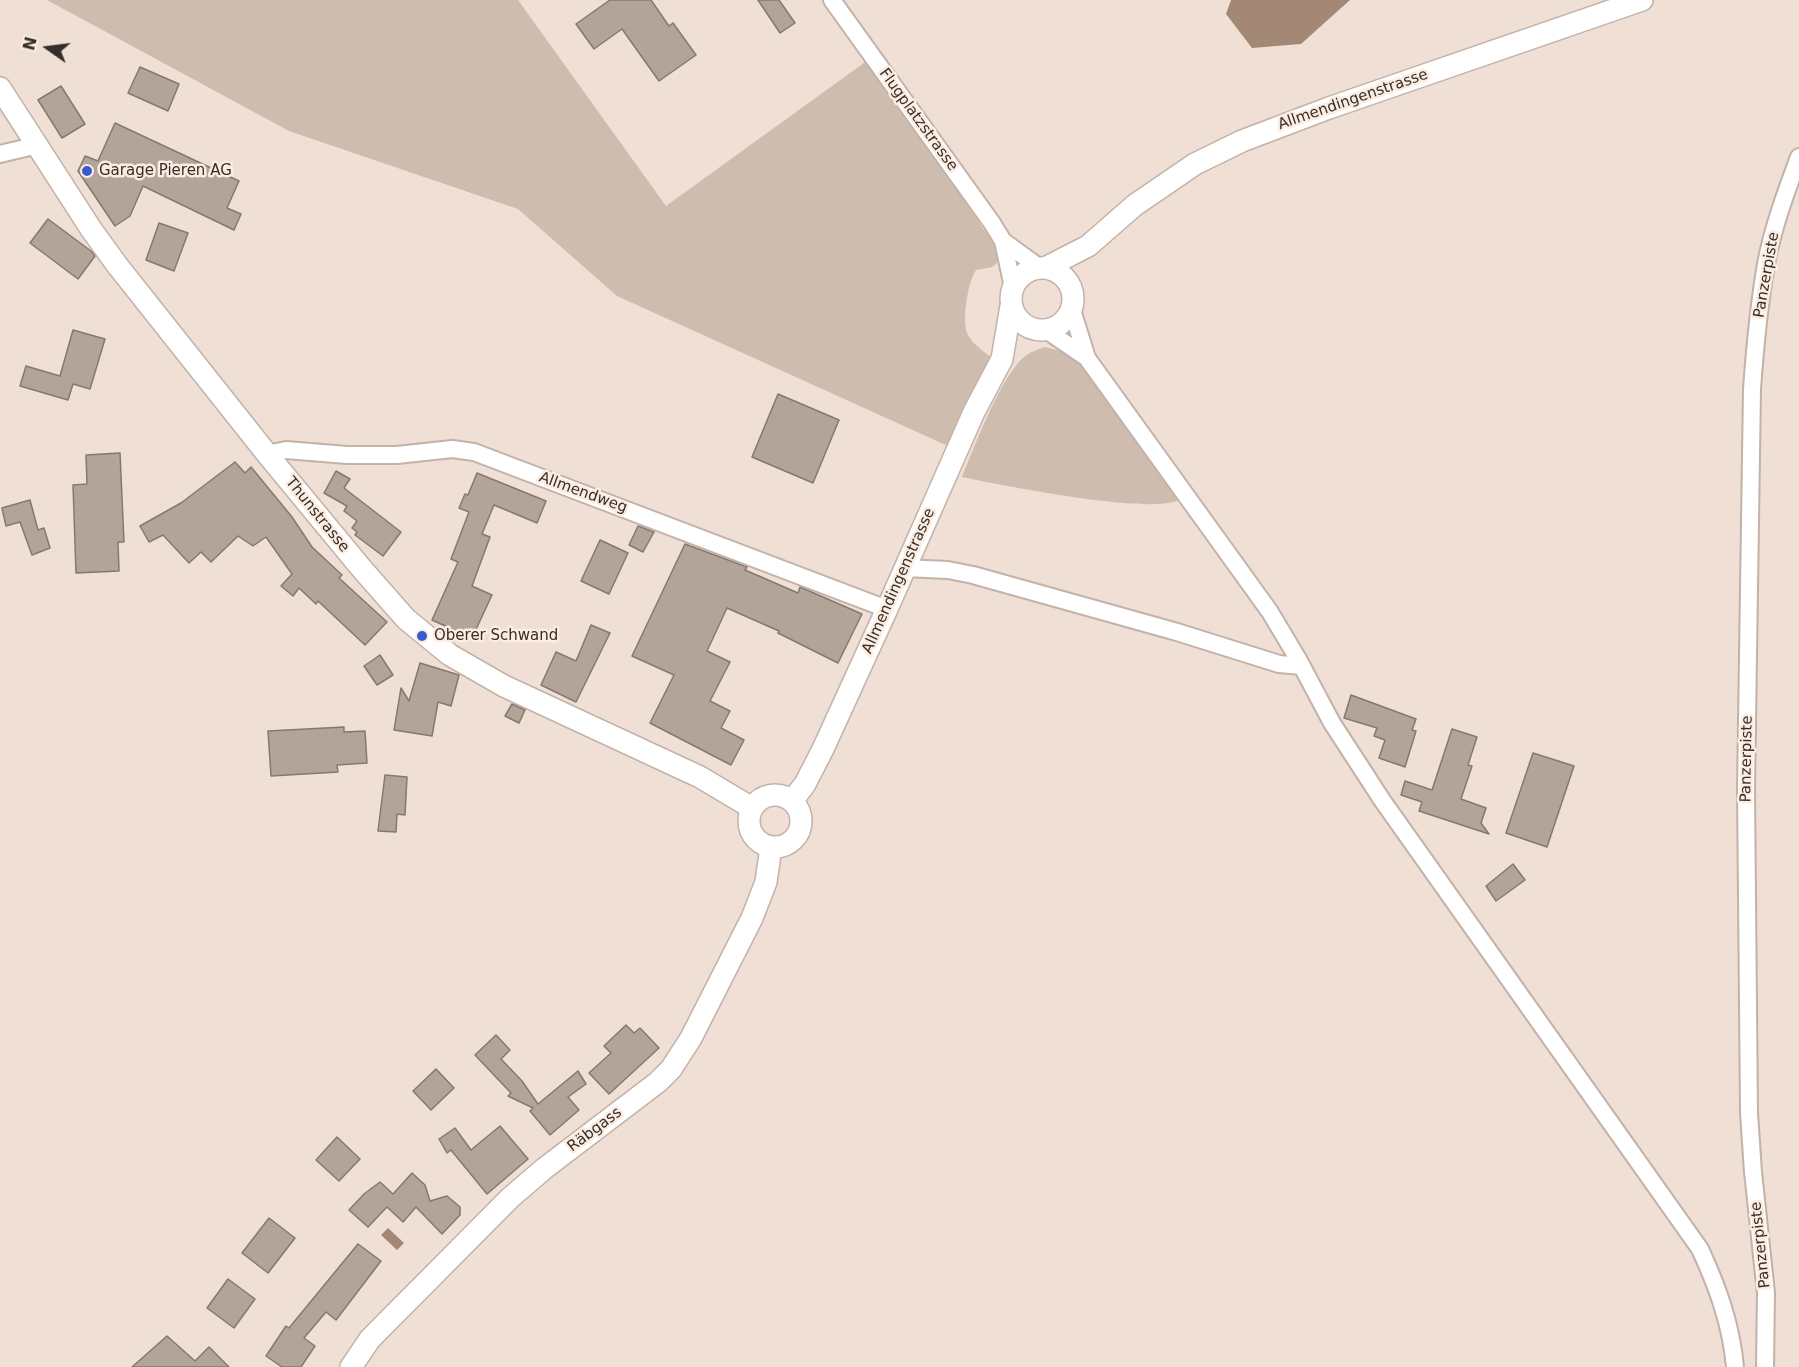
<!DOCTYPE html>
<html>
<head>
<meta charset="utf-8">
<style>
	body { margin:0 }
	#map { position:relative; width:1799px; height:1367px; overflow:hidden; background:#efdfd4; font-family:"DejaVu Sans",sans-serif }
	canvas { display:block }
	.north { position:absolute; left:18px; top:18px; width:60px; height:60px; -webkit-text-stroke:4px #fcece1; paint-order:stroke; rotate:284deg; font-size:16px; font-weight:700; line-height:24px; text-align:center; color:#352f2a }
	.north::after { content:''; display:block; margin:auto; width:21px; height:27px; background:#352f2a; clip-path:polygon(50% 0,100% 100%,50% 72%,0 100%) }
</style>
</head>
<body>
<div id="map">
<canvas width="1799" height="1367"></canvas>
<div class="north">N</div>
</div>
<script>
const ctx = document.querySelector('canvas').getContext('2d');
ctx.lineJoin = 'round';
function fill(path, color) {
  ctx.fillStyle = color;
  ctx.fill(path, 'evenodd');
}
function trace(path, color, width, dash) {
  ctx.strokeStyle = color;
  ctx.lineWidth = width;
  ctx.lineCap = dash ? 'butt' : 'round';
  ctx.setLineDash(dash || []);
  ctx.stroke(path);
}
function write(font, color, halo, rows, align = 'center') {
  ctx.font = font + ' "DejaVu Sans",sans-serif';
  ctx.lineWidth = 5;
  ctx.setLineDash([]);
  ctx.textBaseline = 'middle';
  ctx.strokeStyle = halo;
  ctx.fillStyle = color;
  for (const [text, x, y, turn = 0] of rows) {
    ctx.save();
    ctx.translate(x, y);
    ctx.rotate((+turn || 0) * Math.PI / 180);
    ctx.textAlign = isNaN(turn) ? turn : align;
    if (halo) ctx.strokeText(text, 0, 0);
    ctx.fillText(text, 0, 0);
    ctx.restore();
  }
}
fill(new Path2D(`
	M 47,0 L 518,0 L 666,206 L 868,60 L 998,250 L 997,263 L 992,267 L 976,270 C 968,282 961,322 968,335 C 973,344 983,351 992,358 L 948,446 L 617,296 L 518,209 L 289,131 Z
	M 1045,347 L 1061,351 L 1080,364 L 1179,500 C 1149,515 1001,485 962,477 C 974,448 1001,376 1024,357 C 1030,352 1038,349 1045,347 Z`), '#cebcaf');
fill(new Path2D(`
	M 1231,0 L 1350,0 L 1301,44 L 1252,48 L 1226,14 Z
	M 388,1228 L 404,1243 L 397,1250 L 381,1235 Z`), '#a38875');
const building = new Path2D(`
	M 610,0 L 651,0 L 669,26 L 673,23 L 696,55 L 659,81 L 622,29 L 594,49 L 576,24 Z
	M 758,0 L 779,0 L 795,23 L 780,33 Z
	M 140,67 L 179,84 L 168,111 L 128,93 Z
	M 61,86 L 85,124 L 62,138 L 38,100 Z
	M 115,123 L 239,181 L 227,208 L 241,214 L 234,230 L 143,186 L 130,216 L 115,226 L 78,171 L 85,156 L 98,161 Z
	M 48,219 L 91,251 L 95,256 L 78,279 L 30,243 Z
	M 159,223 L 188,233 L 174,271 L 146,260 Z
	M 73,330 L 105,339 L 90,389 L 73,384 L 68,400 L 20,386 L 26,366 L 60,376 Z
	M 778,394 L 839,420 L 813,483 L 752,457 Z
	M 120,453 L 124,542 L 118,542 L 119,571 L 76,573 L 73,485 L 87,484 L 86,455 Z
	M 235,462 L 245,473 L 251,467 L 292,517 L 312,547 L 342,575 L 339,578 L 387,622 L 365,645 L 318,601 L 316,604 L 299,588 L 293,596 L 281,586 L 292,574 L 266,537 L 253,546 L 238,536 L 211,562 L 201,552 L 189,563 L 163,535 L 149,542 L 140,526 L 181,503 Z
	M 336,471 L 350,479 L 344,488 L 401,532 L 383,556 L 355,535 L 357,532 L 352,528 L 357,521 L 344,511 L 347,506 L 324,493 Z
	M 477,473 L 546,501 L 537,523 L 494,505 L 482,534 L 490,537 L 472,586 L 492,595 L 472,638 L 432,620 L 458,562 L 451,559 L 469,512 L 459,508 L 465,494 L 468,495 Z
	M 30,500 L 38,530 L 44,528 L 50,548 L 32,555 L 20,522 L 6,526 L 2,508 Z
	M 638,526 L 654,532 L 643,552 L 629,545 Z
	M 600,540 L 628,553 L 609,594 L 581,581 Z
	M 685,544 L 747,567 L 745,570 L 798,593 L 800,587 L 862,614 L 838,663 L 778,633 L 779,631 L 727,608 L 707,651 L 730,662 L 710,701 L 730,711 L 721,728 L 744,740 L 731,765 L 650,723 L 674,675 L 632,656 Z
	M 591,625 L 610,633 L 576,702 L 541,685 L 556,652 L 576,661 Z
	M 380,655 L 393,675 L 377,685 L 364,666 Z
	M 420,663 L 459,675 L 451,706 L 438,702 L 432,736 L 394,730 L 401,688 L 409,701 Z
	M 1351,695 L 1416,719 L 1412,730 L 1416,731 L 1405,767 L 1379,758 L 1385,740 L 1374,736 L 1377,728 L 1344,718 Z
	M 512,704 L 525,710 L 519,723 L 505,716 Z
	M 344,727 L 344,732 L 365,731 L 367,763 L 337,765 L 338,772 L 271,776 L 268,731 Z
	M 1452,729 L 1477,737 L 1468,765 L 1472,766 L 1461,799 L 1486,808 L 1481,823 L 1489,834 L 1419,811 L 1422,802 L 1401,795 L 1405,781 L 1432,790 Z
	M 1533,753 L 1574,766 L 1547,847 L 1506,833 Z
	M 385,775 L 407,777 L 405,815 L 397,814 L 396,832 L 378,831 Z
	M 1513,864 L 1525,880 L 1496,901 L 1486,886 Z
	M 626,1025 L 634,1033 L 640,1028 L 659,1048 L 609,1094 L 589,1073 L 611,1053 L 604,1046 Z
	M 496,1035 L 510,1050 L 501,1059 L 522,1081 L 538,1104 L 578,1071 L 586,1084 L 568,1097 L 579,1110 L 550,1135 L 530,1111 L 533,1108 L 508,1096 L 511,1093 L 475,1055 Z
	M 436,1069 L 454,1088 L 431,1110 L 413,1091 Z
	M 500,1126 L 528,1159 L 487,1194 L 451,1150 L 447,1153 L 439,1139 L 455,1128 L 471,1150 Z
	M 337,1137 L 360,1159 L 339,1181 L 316,1160 Z
	M 412,1173 L 425,1185 L 430,1201 L 447,1196 L 460,1207 L 460,1215 L 442,1234 L 416,1207 L 403,1222 L 387,1207 L 368,1227 L 349,1210 L 364,1194 L 380,1182 L 393,1194 Z
	M 269,1218 L 295,1238 L 268,1273 L 242,1253 Z
	M 358,1244 L 381,1261 L 336,1320 L 326,1312 L 304,1338 L 315,1346 L 301,1367 L 282,1367 L 266,1356 L 286,1326 L 289,1328 Z
	M 228,1279 L 255,1299 L 234,1328 L 207,1308 Z
	M 167,1336 L 195,1361 L 209,1347 L 229,1367 L 132,1367 Z`);
fill(building, '#b3a49a');
trace(building, '#87786f', 1.5);
const minor = new Path2D(`
	M 832,0 L 992,223 L 1003,241 L 1013,287
	M 0,154 L 38,145
	M 1003,241 L 1040,268
	M 1072,310 L 1087,358 L 1270,612 L 1298,659 L 1332,723 L 1382,800 L 1700,1249 C 1718,1288 1731,1324 1735,1367
	M 1046,330 L 1087,358
	M 267,454 L 286,450 L 347,455 L 397,455 L 452,449 L 474,452 L 887,609
	M 904,568 L 948,570 L 973,575 L 1177,632 L 1279,664 L 1302,666
	M 1765,1367 L 1766,1293 L 1753,1172 L 1749,1113 L 1746,789 L 1752,389 C 1755,347 1759,305 1766,264 C 1773,227 1786,192 1799,157`);
const tertiary = new Path2D(`
	M 0,88 L 91,229 L 117,265 L 267,454 L 362,569 L 406,619 L 450,655 L 504,686 L 700,777 L 752,808
	M1011 299a31 31 0 1 1 62 0a31 31 0 1 1-62 0Z
	M 1045,268 L 1088,246 L 1135,205 L 1195,164 L 1242,141 L 1329,108 L 1642,0
	M749 821a26 26 0 1 1 52 0a26 26 0 1 1-52 0Z
	M 792,801 L 805,784 L 823,749 L 887,609 L 974,412 L 1002,359 L 1011,306
	M 351,1367 L 370,1339 L 510,1198 L 545,1168 L 658,1082 L 671,1069 L 691,1038 L 752,918 L 766,882 L 771,847`);
trace(minor, '#c2b2a8', 20);
trace(tertiary, '#c2b2a8', 24);
trace(minor, '#fff', 16);
trace(tertiary, '#fff', 21);
for (const [x, y, r, color] of [
	[87,171,6,"#385bcc"],
	[422,636,6,"#385bcc"]
]) {
  const dot = new Path2D();
  dot.arc(x, y, r, 0, 2 * Math.PI);
  ctx.fillStyle = color;
  ctx.fill(dot);
  trace(dot, '#fcece1', 2);
}
write('15px', '#352f2a', '#fcece1', [
	["Allmendingenstrasse",1353,100,-19],
	["Flugplatzstrasse",918,120,54],
	["Panzerpiste",1767,275,-80],
	["Allmendweg",583,493,20],
	["Thunstrasse",317,515,51],
	["Allmendingenstrasse",899,581,-66],
	["Panzerpiste",1747,759,-89],
	["Räbgass",595,1130,-37],
	["Panzerpiste",1761,1245,-96]
]);
write('15px', '#352f2a', '#fcece1', [
	["Garage Pieren AG",99,171],
	["Oberer Schwand",434,636]
], 'left');
</script>
</body>
</html>
